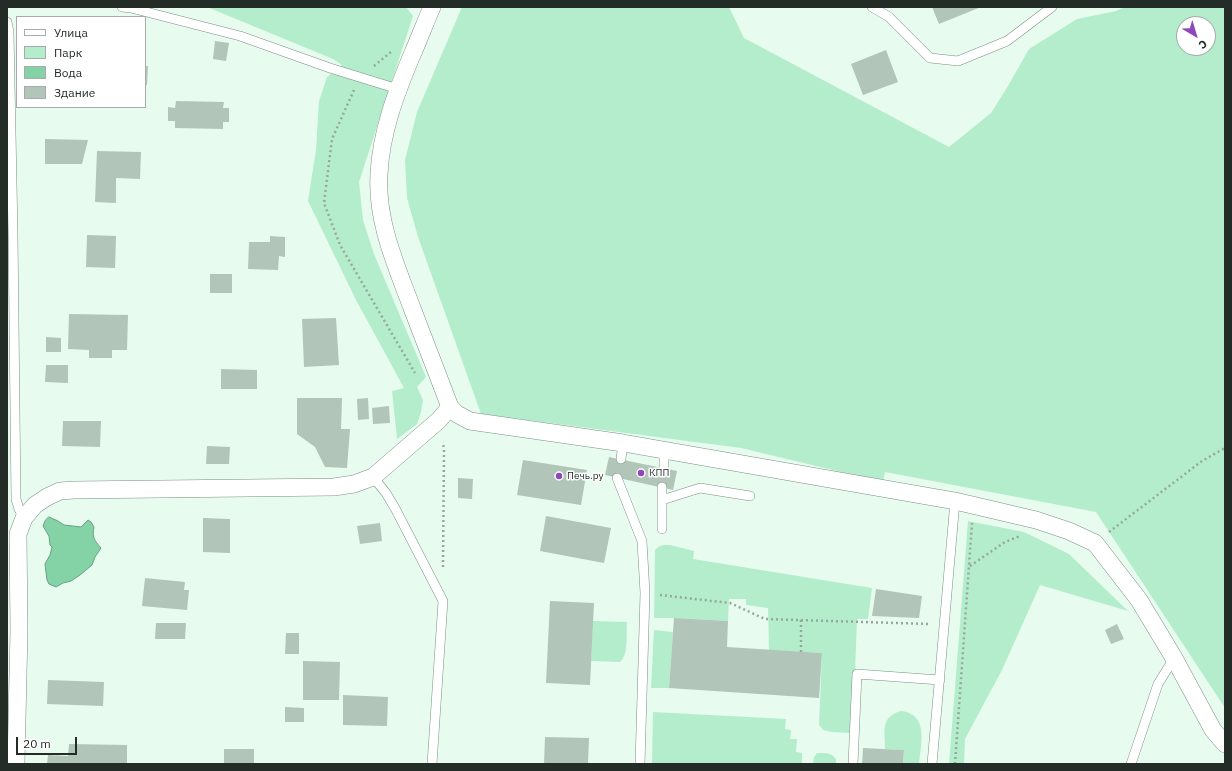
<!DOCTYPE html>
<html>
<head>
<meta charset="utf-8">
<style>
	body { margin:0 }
	#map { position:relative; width:1232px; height:771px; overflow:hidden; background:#e7fcef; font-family:"IBM Plex Sans",sans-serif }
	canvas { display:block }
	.frame { position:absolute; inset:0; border:8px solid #242c28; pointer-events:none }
	.legend { position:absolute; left:16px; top:16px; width:130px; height:92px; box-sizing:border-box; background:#fff; border:1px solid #a7aba9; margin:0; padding:5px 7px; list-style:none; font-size:12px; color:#242c28 }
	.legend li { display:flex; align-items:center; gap:8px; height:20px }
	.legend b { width:20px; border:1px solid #a7aba9 }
	.north { position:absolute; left:1176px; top:16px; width:40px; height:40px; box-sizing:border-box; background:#fff; border:1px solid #a7aba9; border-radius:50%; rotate:142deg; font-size:11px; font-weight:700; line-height:16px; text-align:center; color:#242c28 }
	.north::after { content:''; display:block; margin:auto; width:14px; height:18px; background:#8c47bb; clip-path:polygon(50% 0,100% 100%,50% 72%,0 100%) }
	.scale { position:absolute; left:16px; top:737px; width:61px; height:18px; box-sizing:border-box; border:2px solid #242c28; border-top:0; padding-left:5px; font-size:12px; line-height:14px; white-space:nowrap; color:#242c28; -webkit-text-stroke:3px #fff; paint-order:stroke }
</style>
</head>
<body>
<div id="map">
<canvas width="1232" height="771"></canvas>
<div class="frame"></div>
<ul class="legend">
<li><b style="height:5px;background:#fff"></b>Улица</li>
<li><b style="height:11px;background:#b4edcc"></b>Парк</li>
<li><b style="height:11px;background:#84d3a7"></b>Вода</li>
<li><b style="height:11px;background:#b1c5b9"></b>Здание</li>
</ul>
<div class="north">С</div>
<div class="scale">20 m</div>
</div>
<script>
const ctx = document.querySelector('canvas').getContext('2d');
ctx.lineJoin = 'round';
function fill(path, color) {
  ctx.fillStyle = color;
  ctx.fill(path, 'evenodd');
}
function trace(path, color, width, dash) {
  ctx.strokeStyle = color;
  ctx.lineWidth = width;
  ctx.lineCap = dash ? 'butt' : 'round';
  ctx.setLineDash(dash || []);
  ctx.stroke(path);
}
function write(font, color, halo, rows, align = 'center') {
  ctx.font = font + ' "IBM Plex Sans",sans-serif';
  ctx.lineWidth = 3;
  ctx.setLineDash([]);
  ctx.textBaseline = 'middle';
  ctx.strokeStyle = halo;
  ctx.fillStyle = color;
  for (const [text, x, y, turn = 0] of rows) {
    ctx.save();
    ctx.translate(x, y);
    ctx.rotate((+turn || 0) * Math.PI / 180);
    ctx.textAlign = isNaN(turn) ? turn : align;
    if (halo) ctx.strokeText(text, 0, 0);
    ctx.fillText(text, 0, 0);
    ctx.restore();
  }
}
fill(new Path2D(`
	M 207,7 L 406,7 L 413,16 L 359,182 L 363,220 L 374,254 L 426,377 L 417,387 L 423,400 L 421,412 L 417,424 L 397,439 L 392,391 L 404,388 L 356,300 L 308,201 L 316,150 L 319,101 L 327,77 L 342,65 L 333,59 Z
	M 462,7 L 729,7 L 744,38 L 949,147 L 991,113 L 1008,86 L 1029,49 L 1077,19 L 1116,11 L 1125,7 L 1225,7 L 1225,708 L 1096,512 L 885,472 L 883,482 L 741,448 L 481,414 L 418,237 L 407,198 L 405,160 L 417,112 ZM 1184,24 L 1208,24 L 1208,48 L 1184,48 Z
	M 968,521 L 1024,532 L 1069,554 L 1128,611 L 1040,585 L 1002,670 L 965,739 L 964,764 L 949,764 Z
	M 664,545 L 670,545 L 694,551 L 693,559 L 872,588 L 868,619 L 857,619 L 853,727 L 850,733 L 831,732 L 823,730 L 819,725 L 822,653 L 769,650 L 768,608 L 746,605 L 746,599 L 729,599 L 728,621 L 674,618 L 654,618 L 655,550 L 660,546 Z
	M 593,621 L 627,622 C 626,634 629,655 620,662 L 591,661 Z
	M 654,630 L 673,632 L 669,688 L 651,688 Z
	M 901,711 C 929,714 921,744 919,764 L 903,764 L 904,750 L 885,749 C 885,731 880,717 901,711 Z
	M 653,712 L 786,719 L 785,729 L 791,730 L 790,739 L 797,739 L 796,752 L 802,753 L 802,764 L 652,764 Z
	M 817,753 C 825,753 831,752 836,759 L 836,764 L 813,764 L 814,757 Z`), '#b4edcc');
const water = new Path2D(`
	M 49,517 L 58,521 L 64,525 L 81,527 L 88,520 L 91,522 L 94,527 C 92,537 94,540 101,548 L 95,557 L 92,565 L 80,575 L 71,581 L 63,583 L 56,587 L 49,584 L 47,580 L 45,564 L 50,555 L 52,547 L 50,545 L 49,536 L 43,526 L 45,521 Z`);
fill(water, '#84d3a7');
trace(water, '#67a181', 1);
fill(new Path2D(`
	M 932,7 L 981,7 L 939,24 Z
	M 215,41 L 229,43 L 226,61 L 213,59 Z
	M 886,50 L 898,82 L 863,95 L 851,64 Z
	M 145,66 L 148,66 L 147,85 L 145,85 Z
	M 176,101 L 224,102 L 223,108 L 229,108 L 229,122 L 223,122 L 223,129 L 175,128 L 175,121 L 168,121 L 168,107 L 175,108 Z
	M 45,139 L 88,140 L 82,164 L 45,164 Z
	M 97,151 L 141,152 L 140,179 L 116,178 L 116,203 L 95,202 Z
	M 87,235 L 116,236 L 115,268 L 86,267 Z
	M 270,236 L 285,237 L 285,257 L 279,256 L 278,270 L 248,269 L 249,242 L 270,242 Z
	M 210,274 L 232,274 L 232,293 L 210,293 Z
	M 69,314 L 128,315 L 127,350 L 112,350 L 112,358 L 89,358 L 89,350 L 68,349 Z
	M 336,318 L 339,365 L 304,367 L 302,319 Z
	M 46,337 L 61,338 L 61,352 L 46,352 Z
	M 46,365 L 68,365 L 68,383 L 45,382 Z
	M 221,369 L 257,370 L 257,389 L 221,389 Z
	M 297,398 L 342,398 L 341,429 L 350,429 L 347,468 L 325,467 L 315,447 L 297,434 Z
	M 368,398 L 369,419 L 358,420 L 357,399 Z
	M 389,406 L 390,423 L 373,424 L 372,408 Z
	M 63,421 L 101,421 L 100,447 L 62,446 Z
	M 207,446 L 230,447 L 229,464 L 206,464 Z
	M 609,457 L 677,471 L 673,490 L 605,475 Z
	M 523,460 L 587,470 L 581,505 L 517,495 Z
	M 458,478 L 473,479 L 472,499 L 458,498 Z
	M 546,516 L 611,528 L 604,563 L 540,551 Z
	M 203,518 L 230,519 L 230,553 L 203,552 Z
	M 380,523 L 382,541 L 360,544 L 357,526 Z
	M 145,578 L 185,582 L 184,590 L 189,590 L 187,610 L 142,606 Z
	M 876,589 L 922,596 L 919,618 L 872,616 Z
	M 550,601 L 594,603 L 590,685 L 546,683 Z
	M 674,618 L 728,621 L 727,647 L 822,653 L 819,698 L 669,688 Z
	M 156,623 L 186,623 L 185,639 L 155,639 Z
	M 1117,624 L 1124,639 L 1111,644 L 1105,630 Z
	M 286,633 L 299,633 L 299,654 L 285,654 Z
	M 303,661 L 340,662 L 339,700 L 303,700 Z
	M 48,680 L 104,682 L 103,706 L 47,704 Z
	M 343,695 L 388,697 L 387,726 L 343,725 Z
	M 285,707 L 304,708 L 304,722 L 285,722 Z
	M 545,737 L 589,738 L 588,764 L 544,764 Z
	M 69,744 L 127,745 L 127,764 L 47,764 L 48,755 L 68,756 Z
	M 863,748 L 904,750 L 903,764 L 862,764 Z
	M 224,749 L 254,749 L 254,764 L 224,764 Z`), '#b1c5b9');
const lane = new Path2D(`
	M 122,7 L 131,8 L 240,36 L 330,68 L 398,89
	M 872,7 L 889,17 L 930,58 L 958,61 L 1007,41 L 1052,7
	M 7,22 L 9,32 L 13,234 L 16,499 L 19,509 L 24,518
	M 621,459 L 623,443
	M 664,469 L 664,450
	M 373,477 L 386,493 L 396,510 L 443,601 L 432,764
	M 617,478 L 642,541 L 645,593 L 640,764
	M 662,500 L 700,488 L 750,496
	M 662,529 L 662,487
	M 853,764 L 857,674 L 940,680
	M 932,764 L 955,501
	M 1131,764 L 1158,684 L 1174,658`);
const street = new Path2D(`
	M 432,7 C 425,23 419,39 412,55 C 396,93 381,132 379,174 C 376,221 396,265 412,308 C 425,341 437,374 450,407 L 457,414 L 470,421 L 623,443 L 955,501 L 1036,520 L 1069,531 L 1095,543 L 1139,600 L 1174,658 L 1213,730 L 1225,744
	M 16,764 L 19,630 L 18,534 L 24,518 L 35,505 L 47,497 L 60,491 L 74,490 L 334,487 L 354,484 L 373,477 L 439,420 L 450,407`);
trace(lane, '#7c8f84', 10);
trace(street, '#7c8f84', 18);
trace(new Path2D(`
	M 374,66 L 392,51
	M 354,90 L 332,139 L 324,203 L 340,245 L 415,373
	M 1109,532 L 1202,461 L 1225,448
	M 970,566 L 1005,542 L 1020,536
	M 443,567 L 444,450 L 443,442
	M 660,595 L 730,603 L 765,619 L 929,624
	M 801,652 L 801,620
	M 955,764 L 972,523`), '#98a79e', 2.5, [2, 3]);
trace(lane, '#fff', 9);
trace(street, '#fff', 17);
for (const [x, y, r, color] of [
	[641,473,4,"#8c47bb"],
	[559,476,4,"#8c47bb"]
]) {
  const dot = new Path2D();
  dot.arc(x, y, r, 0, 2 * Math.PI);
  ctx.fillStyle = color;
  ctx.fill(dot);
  trace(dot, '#fff', 1.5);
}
write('10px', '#242c28', '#fff', [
	["КПП",649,473],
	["Печь.ру",567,476]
], 'left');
</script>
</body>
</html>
